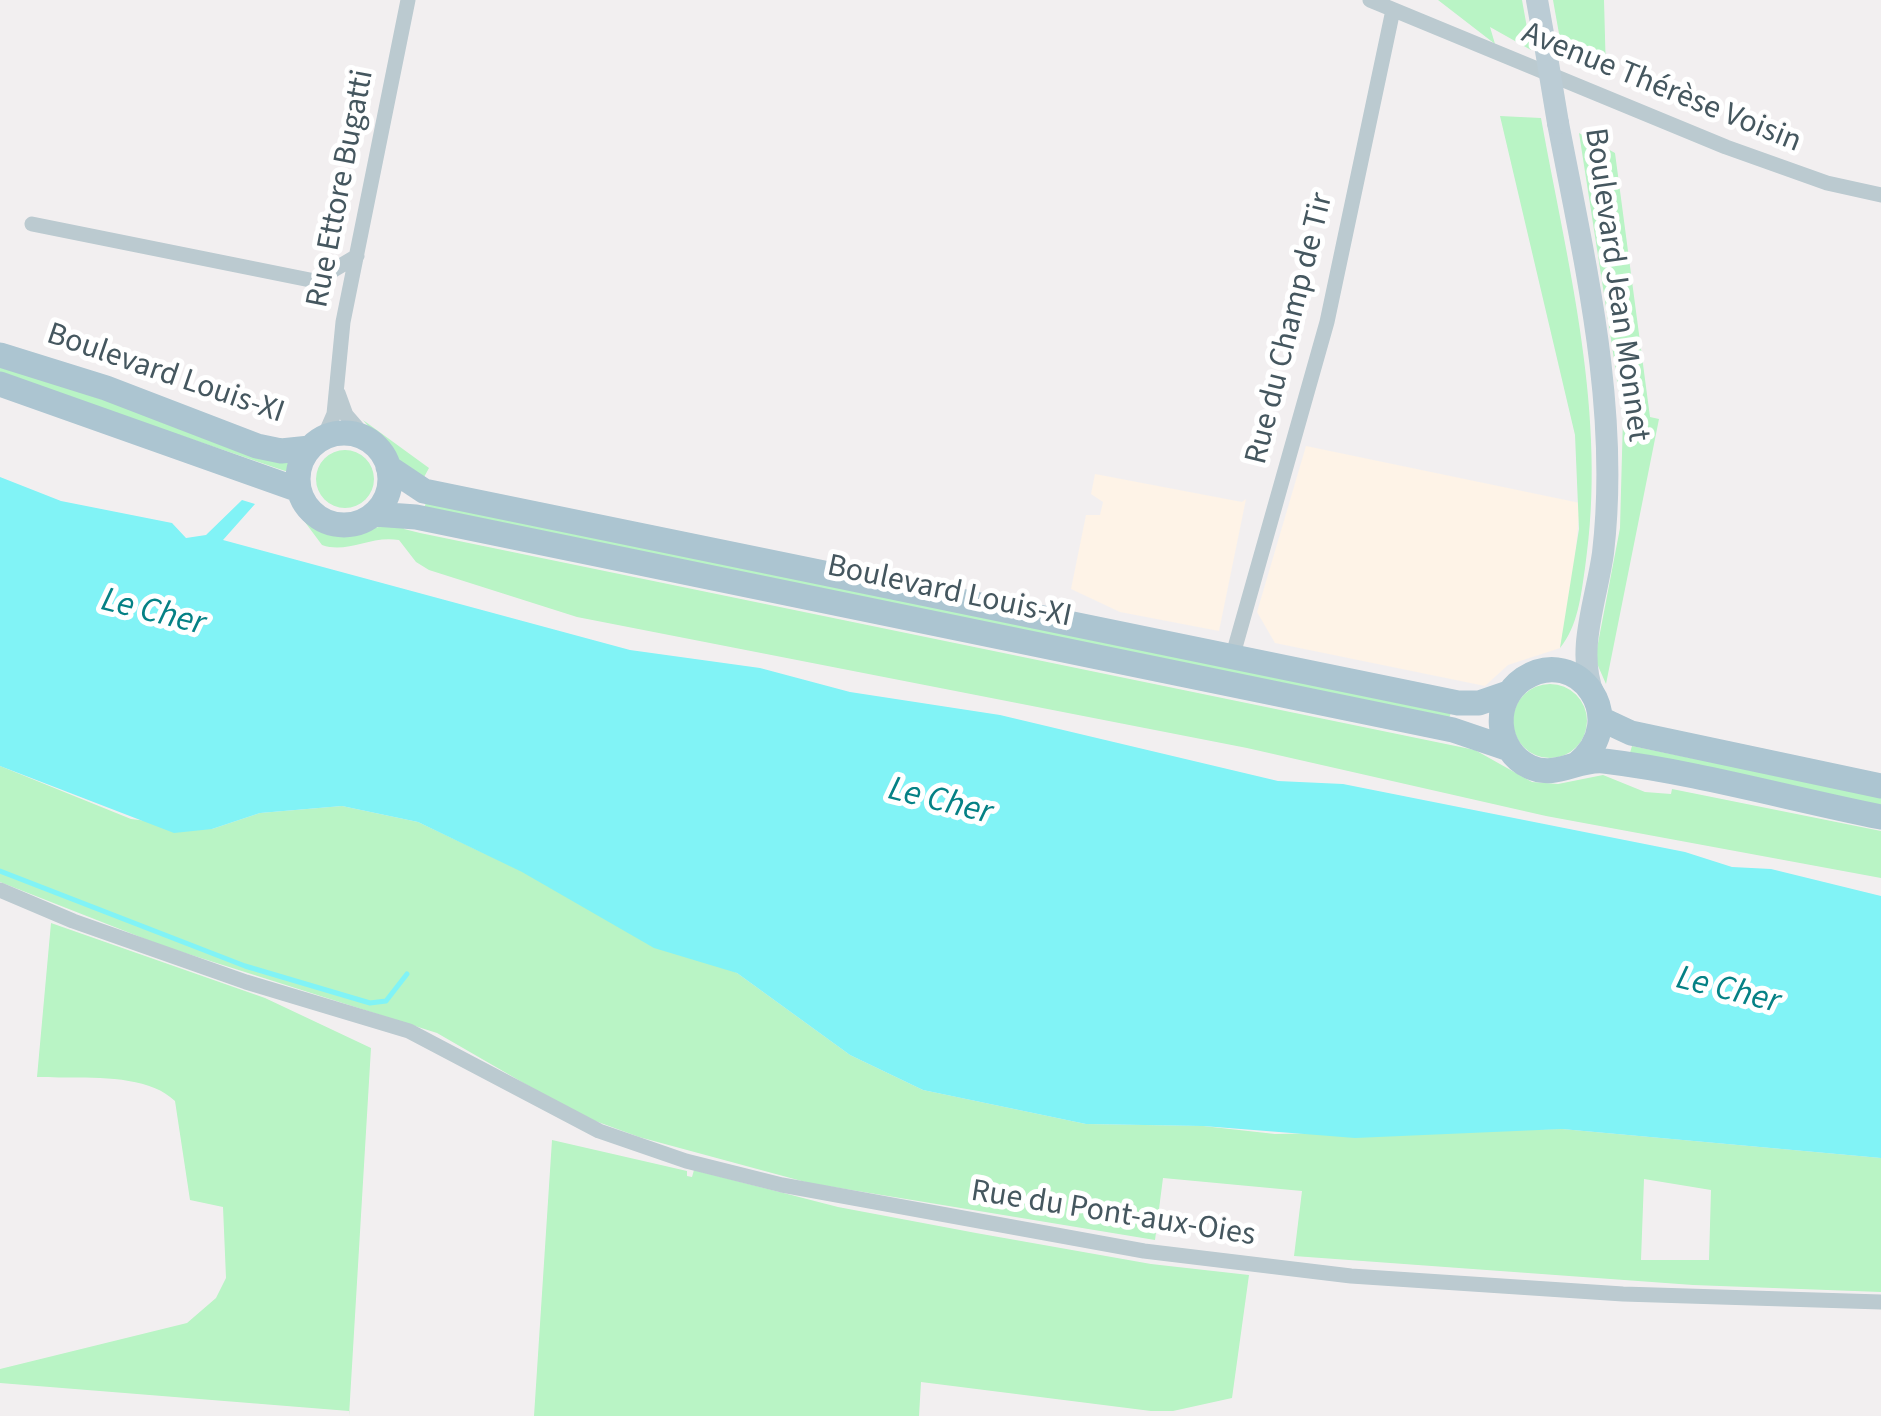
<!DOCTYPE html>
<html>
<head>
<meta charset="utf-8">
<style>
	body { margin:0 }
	canvas { display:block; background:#f2eff0 }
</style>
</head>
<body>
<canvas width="1881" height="1416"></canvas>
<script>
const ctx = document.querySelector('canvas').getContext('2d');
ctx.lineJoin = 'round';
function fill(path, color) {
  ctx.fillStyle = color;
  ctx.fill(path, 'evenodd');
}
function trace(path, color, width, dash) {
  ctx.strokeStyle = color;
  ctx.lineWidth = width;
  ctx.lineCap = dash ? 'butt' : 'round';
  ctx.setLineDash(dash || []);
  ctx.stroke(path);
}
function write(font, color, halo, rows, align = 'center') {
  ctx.font = font + ' "Source Sans 3",sans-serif';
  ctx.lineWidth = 10;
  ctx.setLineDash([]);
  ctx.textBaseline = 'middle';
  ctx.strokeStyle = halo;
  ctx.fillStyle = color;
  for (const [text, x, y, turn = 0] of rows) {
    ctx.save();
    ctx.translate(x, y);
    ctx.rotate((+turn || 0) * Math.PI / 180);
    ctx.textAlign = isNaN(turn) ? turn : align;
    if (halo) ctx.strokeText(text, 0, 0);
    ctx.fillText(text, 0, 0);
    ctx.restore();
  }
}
fill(new Path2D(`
	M 1306,446 L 1580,503 L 1573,582 L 1560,648 L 1508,665 L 1485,686 L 1275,643 L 1257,612 Z
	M 1095,474 L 1242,502 L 1246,499 L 1219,631 L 1120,612 L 1071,589 L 1086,515 L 1100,515 L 1103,502 L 1091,494 Z`), '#fef3e7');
fill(new Path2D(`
	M 1438,0 L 1522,0 L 1531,50 L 1490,27 L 1495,44 Z
	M 1553,0 L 1604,0 L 1606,74 L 1563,56 Z
	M 1500,116 L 1541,118 C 1568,267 1608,416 1585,568 C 1581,595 1578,626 1560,648 L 1579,529 L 1575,435 Z
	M 1579,133 L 1615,153 L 1650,417 L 1659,419 L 1606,684 L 1595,659 L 1620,528 L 1623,417 Z
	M 0,365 L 288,462 L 288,472 L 0,374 Z
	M 363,420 L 429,468 L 423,479 L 400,463 Z
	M316 479a29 29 0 1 1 58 0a29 29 0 1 1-58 0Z
	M 290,502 C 332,551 348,528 402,524 L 404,529 L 420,533 L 1475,750 L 1532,782 L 1558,784 L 1603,775 L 1645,792 L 1671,794 L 1672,789 L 1881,831 L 1881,878 L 1546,816 L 1247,748 L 577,617 L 429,570 L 416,562 L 399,540 C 370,535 348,554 322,545 Z
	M 426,502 L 1451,712 L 1449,719 L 424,509 Z
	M1513 721a37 37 0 1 1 74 0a37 37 0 1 1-74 0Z
	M 1632,746 L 1881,797 L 1881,807 L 1629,756 Z
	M 0,766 L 131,819 L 212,829 L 260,813 L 342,806 L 418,822 L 737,973 L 850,1055 L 923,1090 L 1086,1124 L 1203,1126 L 1275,1134 L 1562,1129 L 1881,1158 L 1881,1292 L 1693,1285 L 1294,1256 L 1302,1191 L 1163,1178 L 1155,1240 L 809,1183 L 639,1137 L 579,1115 L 437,1033 L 163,946 L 0,882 ZM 1644,1179 L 1711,1190 L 1709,1260 L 1641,1260 Z
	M 51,923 L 265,998 L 371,1048 L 349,1416 L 349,1411 L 0,1383 L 0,1369 L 187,1323 L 216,1298 L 226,1278 L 223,1207 L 190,1200 L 175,1101 C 145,1071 77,1079 37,1077 Z
	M 552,1140 L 687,1171 L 687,1176 L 692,1177 L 694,1170 L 838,1207 L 976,1233 L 1151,1264 L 1249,1275 L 1232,1398 L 1173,1411 L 1151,1411 L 921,1382 L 919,1416 L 534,1416 Z`), '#b9f4c5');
fill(new Path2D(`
	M 0,477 L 61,501 L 172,523 L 186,538 L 206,535 L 242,500 L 255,504 L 223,540 L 630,650 L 760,668 L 850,692 L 1000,715 L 1278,781 L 1343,784 L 1685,852 L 1732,867 L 1771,869 L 1881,896 L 1881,1158 L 1562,1129 L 1355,1138 L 1203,1126 L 1086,1124 L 923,1090 L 850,1055 L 737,973 L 654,948 L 522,872 L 418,822 L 342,806 L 260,813 L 212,829 L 174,833 L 0,766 Z`), '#81f3f6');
trace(new Path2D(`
	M 0,871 L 245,966 L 370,1003 L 386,1001 L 407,974`), '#81f3f6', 5);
trace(new Path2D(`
	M 1370,0 L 1726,147 L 1827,183 L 1881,195
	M 32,224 L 315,281 L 357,256
	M 338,393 L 346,415 L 366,438
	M 324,437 L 334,414 L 343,322 L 408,0
	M 1232,658 L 1327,322 L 1393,10
	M 0,890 L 73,921 L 246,982 L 409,1031 L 599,1131 L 686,1161 L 782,1185 L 1144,1251 L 1351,1276 L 1623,1294 L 1881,1302`), '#bbcad0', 15);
trace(new Path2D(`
	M 1537,0 L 1545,45
	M 1558,123 C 1585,264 1620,409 1603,553 C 1597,598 1575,652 1594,695`), '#bbccd5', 22);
trace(new Path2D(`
	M 0,355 L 106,388 L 257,446 L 281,451 L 310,448
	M 0,384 L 299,490
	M298 479a46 46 0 1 1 92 0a46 46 0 1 1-92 0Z
	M 388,467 L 424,491 L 1458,703 L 1479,703 L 1508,693
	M 374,514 L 416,517 L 1453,730 L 1509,749
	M 1601,719 L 1631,733 L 1881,786
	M 1577,764 C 1632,720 1578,643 1523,679 C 1491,701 1495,751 1530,767 C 1556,779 1578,758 1604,761 C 1696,772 1790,799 1881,817`), '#acc5d1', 25);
trace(new Path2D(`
	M 1545,45 L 1558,123`), '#bbccd5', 22);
write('32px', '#45575f', '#fff', [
	["Avenue Thérèse Voisin",1661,89,22],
	["Rue Ettore Bugatti",342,189,-79],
	["Boulevard Jean Monnet",1615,285,82],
	["Rue du Champ de Tir",1291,329,-76],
	["Boulevard Louis-XI",165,375,19],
	["Boulevard Louis-XI",949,593,12],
	["Rue du Pont-aux-Oies",1113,1215,9]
]);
write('italic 35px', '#058185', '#fff', [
	["Le Cher",153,614,14],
	["Le Cher",940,803,14],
	["Le Cher",1728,992,14]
]);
</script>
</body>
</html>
